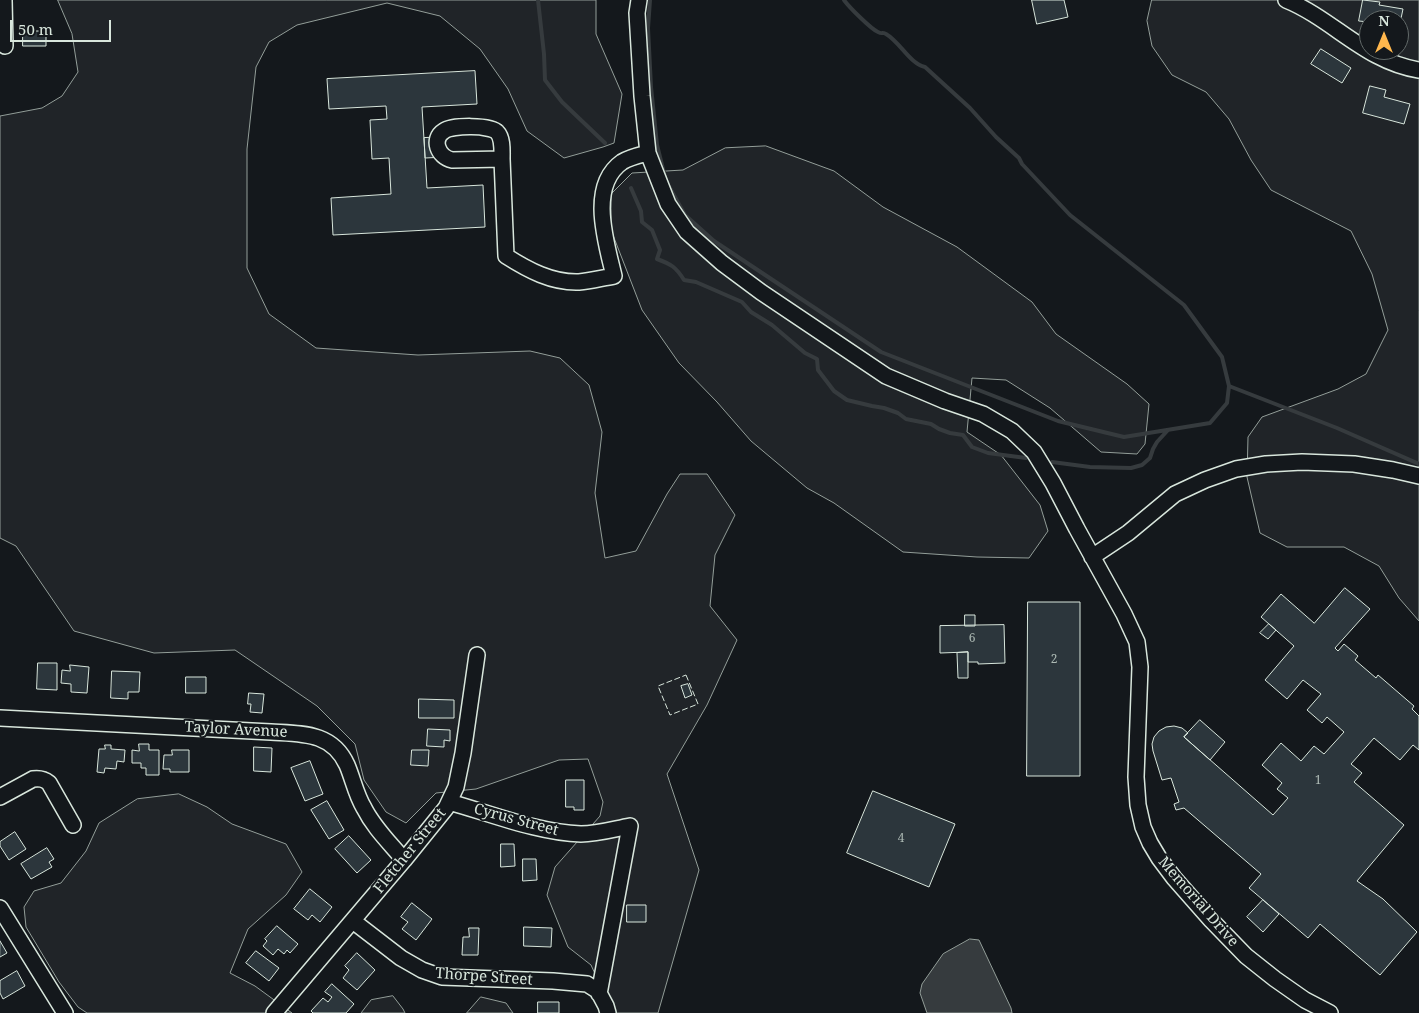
<!DOCTYPE html>
<html>
<head>
<meta charset="utf-8">
<style>
	body { margin:0 }
	#map { position:relative; width:1419px; height:1013px; overflow:hidden; background:#14181c; font-family:"Noto Serif",serif }
	canvas { display:block }
	.north { position:absolute; left:1359px; top:10px; width:50px; height:50px; box-sizing:border-box; background:#14181c; border:1px solid #626a69; border-radius:50%; rotate:0deg; font-size:14px; font-weight:700; line-height:20px; text-align:center; color:#d8e6dc }
	.north::after { content:''; display:block; margin:auto; width:18px; height:22px; background:#ffb74d; clip-path:polygon(50% 0,100% 100%,50% 72%,0 100%) }
	.scale { position:absolute; left:10px; top:20px; width:101px; height:22px; box-sizing:border-box; border:2px solid #d8e6dc; border-top:0; padding-left:6px; font-size:15px; line-height:18px; white-space:nowrap; color:#d8e6dc; -webkit-text-stroke:4px #14181c; paint-order:stroke }
</style>
</head>
<body>
<div id="map">
<canvas width="1419" height="1013"></canvas>
<div class="north">N</div>
<div class="scale">50 m</div>
</div>
<script>
const ctx = document.querySelector('canvas').getContext('2d');
ctx.lineJoin = 'round';
function fill(path, color) {
  ctx.fillStyle = color;
  ctx.fill(path, 'evenodd');
}
function trace(path, color, width, dash) {
  ctx.strokeStyle = color;
  ctx.lineWidth = width;
  ctx.lineCap = dash ? 'butt' : 'round';
  ctx.setLineDash(dash || []);
  ctx.stroke(path);
}
function write(font, color, halo, rows, align = 'center') {
  ctx.font = font + ' "Noto Serif",serif';
  ctx.lineWidth = 4;
  ctx.setLineDash([]);
  ctx.textBaseline = 'middle';
  ctx.strokeStyle = halo;
  ctx.fillStyle = color;
  for (const [text, x, y, turn = 0] of rows) {
    ctx.save();
    ctx.translate(x, y);
    ctx.rotate((+turn || 0) * Math.PI / 180);
    ctx.textAlign = isNaN(turn) ? turn : align;
    if (halo) ctx.strokeText(text, 0, 0);
    ctx.fillText(text, 0, 0);
    ctx.restore();
  }
}
const green = new Path2D(`
	M 58,0 L 596,0 L 596,34 L 622,94 L 614,143 L 603,147 L 564,158 L 527,131 L 508,89 L 480,49 L 440,16 L 387,3 L 297,25 L 269,42 L 256,67 L 247,149 L 247,268 L 269,314 L 316,348 L 418,355 L 530,351 L 560,358 L 589,385 L 602,432 L 595,493 L 605,558 L 636,551 L 667,494 L 680,474 L 707,474 L 735,515 L 715,555 L 710,606 L 737,640 L 707,705 L 667,774 L 699,870 L 658,1013 L 613,1013 L 591,965 L 568,947 L 547,895 L 555,867 L 600,816 L 603,802 L 588,759 L 559,760 L 476,789 L 436,793 L 406,823 L 386,812 L 364,780 L 355,744 L 317,706 L 235,650 L 154,653 L 74,631 L 16,546 L 0,538 L 0,116 L 42,108 L 62,96 L 78,72 L 72,34 Z
	M 1152,0 L 1419,0 L 1419,621 L 1399,598 L 1379,566 L 1344,547 L 1287,547 L 1260,533 L 1247,477 L 1248,437 L 1262,417 L 1338,389 L 1366,374 L 1388,330 L 1372,274 L 1351,231 L 1271,190 L 1251,160 L 1229,119 L 1206,92 L 1172,75 L 1152,46 L 1147,21 ZM 1369,20 L 1399,20 L 1399,50 L 1369,50 Z
	M 766,146 L 834,171 L 883,207 L 957,247 L 1032,302 L 1056,334 L 1127,384 L 1149,404 L 1145,444 L 1137,454 L 1101,452 L 1050,408 L 1006,380 L 972,378 L 967,432 L 1001,455 L 1040,505 L 1048,531 L 1029,558 L 977,557 L 903,552 L 834,503 L 807,488 L 751,441 L 717,402 L 679,363 L 642,310 L 611,230 L 611,194 L 632,173 L 683,170 L 725,148 Z
	M 179,794 L 207,807 L 232,824 L 286,844 L 302,872 L 286,895 L 248,929 L 230,973 L 255,986 L 292,1013 L 87,1013 L 78,1007 L 59,982 L 26,927 L 24,907 L 34,891 L 61,883 L 86,851 L 99,823 L 137,799 Z
	M 393,996 L 403,1009 L 405,1013 L 361,1013 L 371,1000 Z
	M 481,997 L 506,1003 L 513,1013 L 467,1013 Z`);
fill(green, '#202428');
trace(green, '#939e99', 1);
const water = new Path2D(`
	M 970,939 L 979,940 L 1011,1008 L 1012,1013 L 927,1013 L 920,993 L 922,984 L 943,954 Z`);
fill(water, '#363b3e');
trace(water, '#939e99', 1);
trace(new Path2D(`
	M 538,0 L 544,54 L 545,80 L 562,102 L 605,143
	M 650,0 L 648,28 L 651,87 L 657,145 L 666,181 L 685,215 L 714,241 L 881,352 L 1058,421 L 1124,437 L 1210,423 L 1227,403 L 1229,386 L 1222,357 L 1184,305 L 1070,215 L 1022,164 L 1019,158 L 996,137 L 970,108 L 925,67 C 910,64 900,42 886,34 C 880,31 884,35 878,32 C 871,29 849,7 844,0
	M 631,188 L 641,211 L 642,222 L 652,230 L 660,250 L 657,259 C 671,264 676,267 684,280 L 696,282 L 742,302 L 751,312 L 772,325 L 805,353 L 817,359 L 818,370 L 834,391 L 847,400 L 872,406 L 884,408 L 898,413 L 906,419 L 931,424 L 939,429 L 950,433 L 963,435 L 972,447 L 988,453 L 1026,458
	M 1229,386 L 1337,428 L 1419,464
	M 1052,462 L 1090,467 L 1131,468 L 1142,465 L 1150,458 L 1153,449 L 1157,442 L 1168,430`), '#363b3e', 4);
const building = new Path2D(`
	M 1032,0 L 1064,0 L 1068,17 L 1037,24 Z
	M 1363,0 L 1380,2 L 1379,5 L 1403,9 L 1399,28 L 1399,20 L 1369,20 L 1369,22 L 1359,21 Z
	M 23,31 L 46,31 L 46,46 L 23,46 Z
	M 1321,49 L 1351,68 L 1342,83 L 1311,64 Z
	M 475,71 L 477,104 L 422,107 L 427,188 L 483,185 L 485,227 L 333,235 L 331,198 L 391,194 L 389,158 L 372,159 L 370,120 L 387,119 L 386,106 L 329,109 L 327,79 Z
	M 1370,86 L 1386,90 L 1384,97 L 1410,104 L 1404,124 L 1363,113 Z
	M 445,137 L 446,157 L 425,158 L 424,138 Z
	M 1345,588 L 1370,609 L 1335,648 L 1338,651 L 1344,644 L 1358,656 L 1355,660 L 1376,678 L 1378,675 L 1414,706 L 1412,709 L 1419,716 L 1419,750 L 1413,745 L 1400,760 L 1374,738 L 1351,764 L 1362,773 L 1354,782 L 1404,825 L 1357,881 L 1383,899 L 1417,932 L 1380,975 L 1320,924 L 1308,938 L 1249,888 L 1261,874 L 1184,808 L 1176,810 L 1174,804 L 1179,802 L 1171,778 L 1162,780 L 1153,751 L 1152,744 L 1154,737 L 1159,731 L 1166,727 L 1174,726 L 1182,728 L 1188,733 L 1184,737 L 1273,815 L 1288,798 L 1277,789 L 1282,783 L 1262,765 L 1281,743 L 1301,761 L 1314,746 L 1324,754 L 1344,732 L 1327,717 L 1322,723 L 1307,710 L 1321,694 L 1303,680 L 1287,699 L 1265,680 L 1294,646 L 1261,617 L 1281,594 L 1314,623 Z
	M 1028,602 L 1080,602 L 1080,776 L 1027,776 Z
	M 965,615 L 975,615 L 975,626 L 965,626 Z
	M 1269,624 L 1276,630 L 1268,639 L 1260,633 Z
	M 1004,625 L 1005,663 L 978,664 L 978,662 L 968,662 L 968,652 L 940,653 L 940,626 Z
	M 968,652 L 968,678 L 958,678 L 957,653 Z
	M 38,663 L 57,663 L 57,690 L 37,689 Z
	M 70,665 L 89,667 L 87,693 L 71,692 L 71,684 L 61,683 L 62,670 L 70,671 Z
	M 112,671 L 140,672 L 139,692 L 128,692 L 128,699 L 111,698 Z
	M 186,677 L 206,677 L 206,693 L 186,693 Z
	M 688,684 L 692,695 L 685,698 L 681,686 Z
	M 249,693 L 264,694 L 262,713 L 250,712 L 251,704 L 248,704 Z
	M 419,699 L 454,700 L 454,718 L 419,718 Z
	M 1200,720 L 1225,742 L 1210,760 L 1184,737 Z
	M 428,729 L 450,730 L 450,741 L 444,740 L 444,747 L 427,746 Z
	M 139,744 L 149,744 L 149,750 L 159,750 L 159,775 L 146,775 L 146,768 L 141,768 L 141,763 L 132,763 L 132,750 L 139,751 Z
	M 105,745 L 111,745 L 111,749 L 125,750 L 124,762 L 117,761 L 116,769 L 105,768 L 104,773 L 97,772 L 99,749 L 105,749 Z
	M 254,747 L 272,748 L 271,772 L 254,771 Z
	M 172,750 L 189,750 L 189,772 L 170,772 L 170,769 L 163,769 L 164,755 L 172,755 Z
	M 412,750 L 429,750 L 428,766 L 411,765 Z
	M 310,761 L 323,794 L 305,801 L 291,768 Z
	M 566,780 L 584,780 L 584,810 L 574,810 L 574,807 L 566,807 Z
	M 873,791 L 955,824 L 929,887 L 847,853 Z
	M 327,801 L 344,830 L 329,839 L 311,810 Z
	M 15,832 L 26,849 L 9,860 L 0,846 L 0,842 Z
	M 349,836 L 371,860 L 357,873 L 335,849 Z
	M 501,844 L 514,844 L 515,866 L 501,867 Z
	M 47,848 L 54,859 L 49,862 L 52,867 L 31,879 L 21,864 Z
	M 523,859 L 536,859 L 537,880 L 523,881 Z
	M 310,889 L 332,907 L 320,922 L 312,915 L 308,920 L 294,909 Z
	M 1263,900 L 1279,914 L 1263,932 L 1247,917 Z
	M 412,903 L 432,919 L 416,940 L 402,929 L 408,922 L 401,917 Z
	M 627,905 L 646,905 L 646,922 L 627,922 Z
	M 277,926 L 298,944 L 290,953 L 287,950 L 284,954 L 278,949 L 273,955 L 263,946 L 267,941 L 265,939 Z
	M 524,927 L 552,928 L 551,947 L 524,946 Z
	M 469,928 L 479,928 L 478,955 L 462,955 L 463,937 L 469,937 Z
	M 0,941 L 7,953 L 0,957 Z
	M 256,951 L 279,968 L 269,981 L 246,963 Z
	M 357,953 L 375,970 L 357,990 L 343,978 L 349,970 L 345,966 Z
	M 17,971 L 25,986 L 3,999 L 0,993 L 0,981 Z
	M 332,984 L 354,1004 L 346,1013 L 313,1013 L 311,1011 L 323,998 L 328,1002 L 332,997 L 325,992 Z
	M 538,1002 L 559,1002 L 559,1013 L 538,1013 Z`);
fill(building, '#2c363c');
trace(building, '#d8e6dc', 1);
const minor = new Path2D(`
	M 4,0 L 5,46
	M 639,0 L 637,13 L 642,96 L 648,153 L 668,204 L 687,232 L 722,263 L 761,292 L 886,376 L 945,401 L 983,414 L 1012,431 L 1034,452 L 1053,483 L 1077,529 L 1124,614 L 1137,642 L 1140,667 L 1136,777 L 1138,805 L 1143,827 L 1150,843 L 1159,858 L 1174,878 L 1211,920 L 1246,956 L 1275,979 L 1305,1000 L 1330,1013
	M 1286,0 C 1333,19 1366,62 1419,70
	M 502,159 L 452,160 C 438,157 431,139 444,131 C 452,125 491,125 497,132 C 503,138 502,151 502,159 L 506,256 C 528,270 552,283 579,282 C 590,281 602,278 614,276 C 606,242 588,186 622,162 C 630,157 640,155 648,153
	M 1092,557 L 1128,533 L 1175,494 L 1205,480 L 1236,469 L 1266,464 L 1302,462 L 1354,464 L 1393,470 L 1419,476
	M 0,718 L 271,732 C 302,734 332,732 347,765 C 353,779 356,795 364,808 C 374,828 390,843 404,860
	M 0,797 L 33,779 C 40,778 44,779 49,783 L 73,825
	M 449,802 C 489,813 539,833 581,834 C 597,834 614,829 630,826 L 599,994
	M 0,908 L 65,1013
	M 353,921 L 401,958 L 422,970 L 442,977 L 553,981 L 587,984 L 598,991 L 606,1006 L 608,1013
	M 274,1013 L 404,860 L 446,808 L 456,787 L 463,753 L 477,655`);
trace(minor, '#d8e6dc', 18);
trace(minor, '#14181c', 15);
trace(new Path2D(`
	M 686,675 L 698,704 L 670,715 L 658,686 Z`), '#d8e6dc', 1, [6, 2.5]);
write('12px', '#adbab4', null, [
	["6",972,639],
	["2",1054,660],
	["1",1318,781],
	["4",901,839]
]);
write('15px', '#d8e6dc', '#14181c', [
	["Taylor Avenue",236,730,3],
	["Cyrus Street",516,820,15],
	["Fletcher Street",410,851,-51],
	["Memorial Drive",1198,902,49],
	["Thorpe Street",484,977,4]
]);
</script>
</body>
</html>
